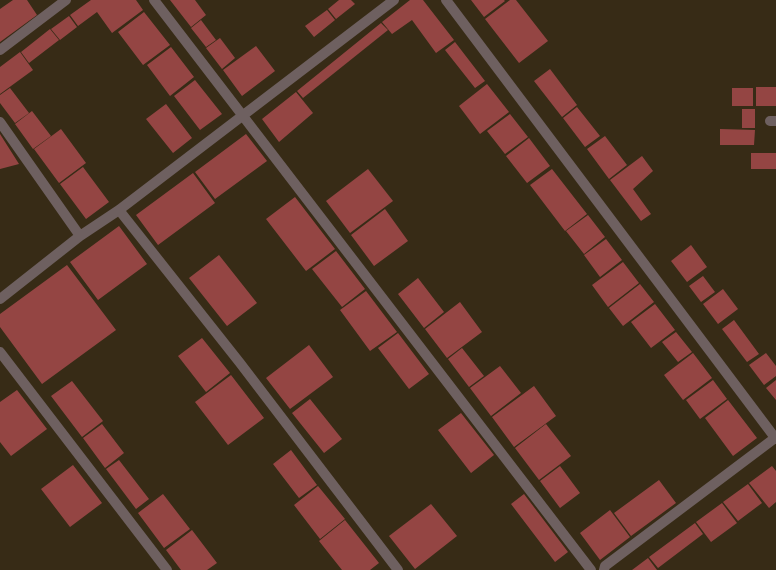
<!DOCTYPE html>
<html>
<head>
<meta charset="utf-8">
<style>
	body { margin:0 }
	canvas { display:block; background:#372b16 }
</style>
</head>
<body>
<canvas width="776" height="570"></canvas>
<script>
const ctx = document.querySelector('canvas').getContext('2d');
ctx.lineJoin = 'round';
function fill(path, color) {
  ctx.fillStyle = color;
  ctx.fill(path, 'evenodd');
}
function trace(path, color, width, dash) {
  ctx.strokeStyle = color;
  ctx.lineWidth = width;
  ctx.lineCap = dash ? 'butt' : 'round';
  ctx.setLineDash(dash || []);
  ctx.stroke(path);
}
fill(new Path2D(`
	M 13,0 L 27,0 L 37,15 L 0,42 L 0,9 Z
	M 91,0 L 136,0 L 143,10 L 112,33 L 97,12 L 78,26 L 70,15 Z
	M 170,0 L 195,0 L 206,15 L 191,27 Z
	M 339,0 L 351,0 L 355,4 L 336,19 L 328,9 Z
	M 410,0 L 423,0 L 454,40 L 436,53 L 412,20 L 392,34 L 382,22 Z
	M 471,0 L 504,0 L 505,1 L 484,17 Z
	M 510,0 L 516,0 L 548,41 L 519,63 L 485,19 Z
	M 327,10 L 335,20 L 314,37 L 305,26 Z
	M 144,12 L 170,45 L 143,65 L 118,32 Z
	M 69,16 L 77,27 L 60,40 L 51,29 Z
	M 201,20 L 216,40 L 206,47 L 191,28 Z
	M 381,23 L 388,30 L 303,98 L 297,91 Z
	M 50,29 L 59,40 L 29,63 L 21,52 Z
	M 220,38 L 235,58 L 222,69 L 206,48 Z
	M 455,42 L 485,81 L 475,88 L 445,50 Z
	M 256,46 L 275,71 L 242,96 L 223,70 Z
	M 171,47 L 194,77 L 170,96 L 147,65 Z
	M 20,52 L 33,70 L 0,94 L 0,67 Z
	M 550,69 L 577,105 L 562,117 L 534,81 Z
	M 195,80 L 222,114 L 200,130 L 174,96 Z
	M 487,84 L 509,112 L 480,134 L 459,106 Z
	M 756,87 L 776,87 L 776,106 L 756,106 Z
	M 10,88 L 29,113 L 15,123 L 0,103 L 0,95 Z
	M 732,88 L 753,88 L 753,106 L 732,106 Z
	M 296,92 L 313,113 L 279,142 L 262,119 Z
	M 166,104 L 192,138 L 173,153 L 146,119 Z
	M 577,107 L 600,136 L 585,147 L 563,118 Z
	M 742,109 L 755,109 L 755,128 L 742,128 Z
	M 32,111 L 51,136 L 33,149 L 15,124 Z
	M 510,114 L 528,137 L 505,154 L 487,131 Z
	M 61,129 L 86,163 L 59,183 L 34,149 Z
	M 720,129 L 755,130 L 754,145 L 720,145 Z
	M 0,134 L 19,164 L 0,169 Z
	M 246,134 L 267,161 L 215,199 L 195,172 Z
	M 605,136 L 627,165 L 609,179 L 587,149 Z
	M 529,138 L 550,166 L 527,183 L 506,156 Z
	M 751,153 L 776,153 L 776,169 L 751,169 Z
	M 642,156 L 653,171 L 633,189 L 651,214 L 641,221 L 610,180 Z
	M 83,167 L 109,202 L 86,219 L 60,184 Z
	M 368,169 L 393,201 L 350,233 L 326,201 Z
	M 552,169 L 587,214 L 565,231 L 530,185 Z
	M 193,173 L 215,203 L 158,245 L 136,215 Z
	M 295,197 L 335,249 L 306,271 L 266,219 Z
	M 385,209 L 408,241 L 374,266 L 351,235 Z
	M 588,215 L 605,237 L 584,254 L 566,231 Z
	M 119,226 L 147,264 L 98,300 L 70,262 Z
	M 606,239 L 622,260 L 600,277 L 584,255 Z
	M 691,245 L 707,267 L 687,282 L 671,261 Z
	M 336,251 L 365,289 L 342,307 L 312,269 Z
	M 219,255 L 257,303 L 227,326 L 189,278 Z
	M 623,262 L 639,283 L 608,307 L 592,285 Z
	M 67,265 L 116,330 L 42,384 L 0,327 L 0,314 Z
	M 703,276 L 715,292 L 701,302 L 689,286 Z
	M 418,278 L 444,312 L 424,328 L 398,294 Z
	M 640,284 L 654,302 L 623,326 L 609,308 Z
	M 723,289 L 738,309 L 718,324 L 703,304 Z
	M 366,291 L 397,332 L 370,351 L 340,310 Z
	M 460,302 L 482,332 L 447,358 L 425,329 Z
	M 655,304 L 675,330 L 651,348 L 631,322 Z
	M 734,320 L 759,354 L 747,362 L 722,329 Z
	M 676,332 L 692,352 L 678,362 L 662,342 Z
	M 398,333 L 429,374 L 409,389 L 378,348 Z
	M 202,338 L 230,373 L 206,392 L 178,356 Z
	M 309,345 L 333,377 L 290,409 L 266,378 Z
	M 462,348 L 484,376 L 469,387 L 448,359 Z
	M 693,353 L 712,378 L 683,400 L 664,375 Z
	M 766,353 L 776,366 L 776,376 L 764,385 L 749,365 Z
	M 500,366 L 521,393 L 491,416 L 470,388 Z
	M 231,375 L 264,418 L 228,445 L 195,402 Z
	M 713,380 L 727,399 L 700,419 L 686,400 Z
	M 776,380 L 776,400 L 766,388 Z
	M 72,381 L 103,421 L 82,437 L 51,396 Z
	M 534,386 L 556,416 L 514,447 L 492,417 Z
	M 17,390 L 47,429 L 11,456 L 0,442 L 0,402 Z
	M 310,399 L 342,439 L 324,453 L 292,413 Z
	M 728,400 L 757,438 L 733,456 L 705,418 Z
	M 461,413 L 494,455 L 471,473 L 438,430 Z
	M 102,424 L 124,453 L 105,468 L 83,438 Z
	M 546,424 L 571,456 L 539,480 L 515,448 Z
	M 291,450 L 317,485 L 299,498 L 273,464 Z
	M 119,460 L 149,499 L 136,509 L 106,469 Z
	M 73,465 L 102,503 L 70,527 L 41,489 Z
	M 560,466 L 580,493 L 560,508 L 540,481 Z
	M 772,466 L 776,471 L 776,502 L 769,508 L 749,483 Z
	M 659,480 L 676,503 L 631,536 L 614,513 Z
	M 748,484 L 762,503 L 738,521 L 723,502 Z
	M 318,486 L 345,519 L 320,539 L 294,505 Z
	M 163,494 L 190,529 L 164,548 L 138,513 Z
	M 524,494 L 568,552 L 555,562 L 511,504 Z
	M 722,503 L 737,523 L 711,542 L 696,522 Z
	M 431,504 L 457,536 L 415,569 L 389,536 Z
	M 610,510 L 630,537 L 600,560 L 580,533 Z
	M 345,520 L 379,563 L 370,570 L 342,570 L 319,541 Z
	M 695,523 L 703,534 L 658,568 L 649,557 Z
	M 192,530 L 217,563 L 207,570 L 181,570 L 166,550 Z
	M 648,558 L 657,570 L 632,570 Z`), '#944543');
trace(new Path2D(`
	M 154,0 L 591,570
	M 446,0 L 776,439
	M 0,50 L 66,0
	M 770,121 L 776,121
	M 0,122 L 80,236
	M 119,210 L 240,363 L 398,570
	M 0,299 L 80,236 L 119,210 L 394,0
	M 0,352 L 167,570
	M 604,570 L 605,566 L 775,438`), '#6e6060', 10);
</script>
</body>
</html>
